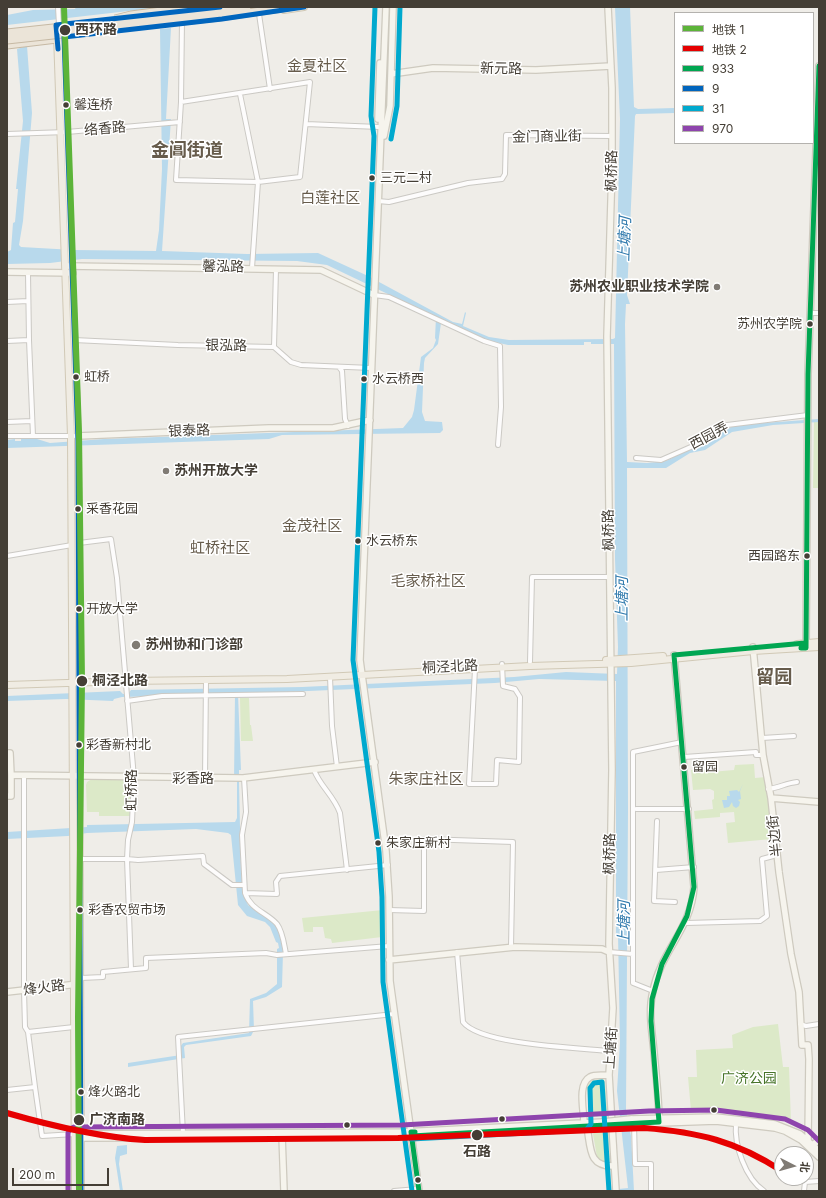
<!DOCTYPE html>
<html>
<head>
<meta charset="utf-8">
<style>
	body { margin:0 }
	#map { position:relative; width:826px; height:1198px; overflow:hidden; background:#efede8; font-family:Inter,"Noto Sans SC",sans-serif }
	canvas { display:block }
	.frame { position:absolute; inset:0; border:8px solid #443e35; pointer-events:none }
	.legend { position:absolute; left:674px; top:12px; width:140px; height:132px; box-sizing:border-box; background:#fff; border:1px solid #b4b2ae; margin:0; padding:5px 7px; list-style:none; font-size:12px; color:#443e35 }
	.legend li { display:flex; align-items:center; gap:8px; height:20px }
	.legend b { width:20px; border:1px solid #b4b2ae }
	.north { position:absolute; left:774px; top:1146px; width:40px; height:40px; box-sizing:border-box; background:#fff; border:1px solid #b4b2ae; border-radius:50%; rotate:96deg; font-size:11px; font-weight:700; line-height:16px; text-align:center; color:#443e35 }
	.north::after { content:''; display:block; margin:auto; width:14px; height:18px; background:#807b74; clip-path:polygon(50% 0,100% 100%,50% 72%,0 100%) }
	.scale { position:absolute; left:12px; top:1168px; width:97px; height:18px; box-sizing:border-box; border:2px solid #443e35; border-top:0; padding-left:5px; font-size:12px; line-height:14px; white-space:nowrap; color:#443e35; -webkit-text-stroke:3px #fff; paint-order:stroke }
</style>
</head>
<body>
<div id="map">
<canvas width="826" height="1198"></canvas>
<div class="frame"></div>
<ul class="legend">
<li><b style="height:5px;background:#5cb439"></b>地铁 1</li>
<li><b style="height:5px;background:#e60000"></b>地铁 2</li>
<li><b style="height:5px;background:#00a651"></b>933</li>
<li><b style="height:5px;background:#0065bd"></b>9</li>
<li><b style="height:5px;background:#00a9ce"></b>31</li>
<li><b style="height:5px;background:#8e44ad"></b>970</li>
</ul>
<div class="north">北</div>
<div class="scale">200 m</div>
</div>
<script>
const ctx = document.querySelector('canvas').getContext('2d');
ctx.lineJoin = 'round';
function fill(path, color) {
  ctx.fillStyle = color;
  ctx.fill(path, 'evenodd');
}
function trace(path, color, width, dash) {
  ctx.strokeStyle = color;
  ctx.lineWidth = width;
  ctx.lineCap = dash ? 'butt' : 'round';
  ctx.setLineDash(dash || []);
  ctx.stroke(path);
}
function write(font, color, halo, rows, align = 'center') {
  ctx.font = font + ' Inter,"Noto Sans SC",sans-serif';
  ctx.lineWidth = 3;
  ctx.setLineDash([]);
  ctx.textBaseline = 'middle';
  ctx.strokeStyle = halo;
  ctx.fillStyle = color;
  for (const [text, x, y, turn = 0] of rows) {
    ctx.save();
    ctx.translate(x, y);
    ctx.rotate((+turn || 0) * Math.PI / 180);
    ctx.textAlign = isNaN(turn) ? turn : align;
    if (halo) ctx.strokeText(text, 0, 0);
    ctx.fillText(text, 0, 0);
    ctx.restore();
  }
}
fill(new Path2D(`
	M 814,422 L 819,422 L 819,488 L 813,488 Z
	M 240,698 L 249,698 L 250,725 L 251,725 L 253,741 L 241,741 Z
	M 754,764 L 755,778 L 766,777 L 772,839 L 728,843 L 726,823 L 735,822 L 734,812 L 720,813 L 720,817 L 695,819 L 694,811 L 713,809 L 712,800 L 714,799 L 714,791 L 710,789 L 693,790 L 691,770 L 710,769 L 711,772 L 734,770 L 735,765 Z
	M 92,779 L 133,780 L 132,816 L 99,816 L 99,812 L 87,812 L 86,785 L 87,782 Z
	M 383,910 L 382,937 L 332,943 L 331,939 L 325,938 L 323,927 L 313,927 L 313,932 L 304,932 L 302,918 Z
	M 778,1024 L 783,1067 L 789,1067 L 791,1122 L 711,1110 L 691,1111 L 688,1077 L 697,1077 L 696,1050 L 733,1048 L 732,1035 L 753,1027 Z
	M 603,1079 L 605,1081 L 608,1116 L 591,1117 L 589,1113 L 587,1086 L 592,1080 Z
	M 609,1131 L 610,1159 L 609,1162 L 604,1163 L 597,1157 L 593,1134 L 595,1132 Z`), '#dce9c8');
fill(new Path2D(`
	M 76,7 L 84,8 L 163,7 L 7,25 L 7,15 L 33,10 L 75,9 Z
	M 615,7 L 630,7 L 634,107 L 638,109 L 675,108 L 675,113 L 636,114 L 635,116 L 627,295 L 630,304 L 626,304 L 625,324 L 627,462 L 647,463 L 666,461 L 735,425 L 819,419 L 819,422 L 773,425 L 732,432 L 705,450 L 690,453 L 666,468 L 627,468 L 628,811 L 626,1109 L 631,1136 L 634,1191 L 553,1191 L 600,1191 L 628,1188 L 617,1091 L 620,1042 L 618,934 L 616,934 L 616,681 L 539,679 L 495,683 L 238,694 L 241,770 L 239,770 L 239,781 L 241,874 L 244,895 L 248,905 L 275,924 L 281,936 L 283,952 L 282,987 L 266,997 L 253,1001 L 254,1030 L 251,1036 L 186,1045 L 184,1047 L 185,1058 L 128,1067 L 128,1063 L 181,1055 L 180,1047 L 183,1043 L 249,1033 L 250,999 L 266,993 L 277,984 L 277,949 L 279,948 L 278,943 L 276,942 L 270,927 L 265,922 L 247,916 L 238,905 L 231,835 L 228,833 L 196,829 L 87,833 L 68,836 L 7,839 L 7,832 L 87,827 L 87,825 L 235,822 L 237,818 L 237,781 L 234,781 L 235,694 L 122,697 L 114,699 L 113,701 L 66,699 L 7,701 L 7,696 L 120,691 L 123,694 L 128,694 L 131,690 L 302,687 L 514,677 L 566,672 L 617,674 L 618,647 L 615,559 L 614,344 L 591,344 L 591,342 L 584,342 L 584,345 L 508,345 L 486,340 L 441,323 L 438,344 L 425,358 L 424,363 L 422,412 L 425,421 L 442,422 L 443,430 L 440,433 L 282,435 L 269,439 L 7,448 L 7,440 L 15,439 L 15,441 L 21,441 L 21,439 L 37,439 L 50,443 L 104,439 L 403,428 L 412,417 L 414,410 L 421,357 L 433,348 L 436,340 L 435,338 L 436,317 L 327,265 L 297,261 L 82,259 L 50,263 L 7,264 L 7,252 L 11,250 L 13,223 L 15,222 L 18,189 L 16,189 L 23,121 L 17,49 L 27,46 L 32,113 L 23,221 L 19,245 L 21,247 L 74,250 L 156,251 L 159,230 L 162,169 L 160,29 L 171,28 L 166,119 L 171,119 L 162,251 L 247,254 L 318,253 L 368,276 L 453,322 L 462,324 L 465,312 L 466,313 L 463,326 L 489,337 L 509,340 L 613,339 L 615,338 L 620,119 Z
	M 743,784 L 740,791 L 741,799 L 738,800 L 740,802 L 739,806 L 736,808 L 733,806 L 732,802 L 729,807 L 724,808 L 722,800 L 727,800 L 727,796 L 730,796 L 729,791 L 737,790 L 739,792 Z
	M 127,1145 L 127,1154 L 120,1156 L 119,1164 L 123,1191 L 120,1191 L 115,1158 L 117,1146 Z`), '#b8d9ec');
const street = new Path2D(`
	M 58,7 L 59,25
	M 259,14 L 270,89
	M 240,94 L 258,182 L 252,268
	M 181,102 L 310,82 L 300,177 L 258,182 L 176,180 L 181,102 L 182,20
	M 306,124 L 379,127
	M 7,134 L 67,132 L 180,122
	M 378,201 L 389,202 L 468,183 L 502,179 L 505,174 L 506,135 L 612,136
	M 28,273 L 29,340
	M 374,295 L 389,297 L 484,341 L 500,346 L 501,407 L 498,445
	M 7,302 L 28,301
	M 810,313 L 819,313
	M 74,340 L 178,345 L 274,347 L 291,362 L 301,365 L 371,368
	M 7,341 L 29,340 L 33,436
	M 274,347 L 276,269
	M 339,367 L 342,371 L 345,419 L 348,426
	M 7,422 L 32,421
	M 7,436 L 74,436
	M 636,458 L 661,460 L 709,439 L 727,425 L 808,415
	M 79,543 L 111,539 L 117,578 L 134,778 L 132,822 L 128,840 L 127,859 L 80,859
	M 7,556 L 72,545
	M 530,662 L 532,577 L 610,577
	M 475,669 L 469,784 L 496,784 L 497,760 L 519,762 L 520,697 L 515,689 L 503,686 L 502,664
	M 330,677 L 332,726 L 337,767
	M 127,701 L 162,696 L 303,694
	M 762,738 L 794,736
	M 684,757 L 756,752 L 756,755 L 763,755
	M 314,770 C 320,786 334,796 340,813 L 347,870
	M 24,775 L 24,990 L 25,1027 L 28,1032
	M 244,778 L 246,812 L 242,835 L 245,893 C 251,910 266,912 277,924 C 283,932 284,944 286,954
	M 205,779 L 206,680
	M 768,789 C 779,788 786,783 797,782
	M 636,809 L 689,809
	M 657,821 L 654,901 L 675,902
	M 656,870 L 694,867
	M 245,893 L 277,894 L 276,882 L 280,876 L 388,865
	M 389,910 L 424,911 L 424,839 L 513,842 L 511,947
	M 686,923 L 760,921 L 767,916 L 762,859 L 777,855
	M 457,952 L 463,1022 C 480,1045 580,1048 610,1051
	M 609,952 L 633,954
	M 131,969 L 127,859 L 138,860 L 203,856 L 204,864 L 232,885 L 244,885
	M 81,978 L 103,977 L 103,972 L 146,968 L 146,958 L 266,953 L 277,955 L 389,946
	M 653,991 L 633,983 L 633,752 L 682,742
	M 800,1024 L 806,1026 L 819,1024
	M 35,1087 L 28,1032 L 74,1027
	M 7,1090 L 35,1087 L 42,1136 L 75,1134
	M 634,1123 L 635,1164 L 651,1164 L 651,1191
	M 736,1123 C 734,1145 745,1178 764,1191
	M 183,1133 L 178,1037 L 394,1014
	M 394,1191 L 418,1189
	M 804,1191 L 805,1182 L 819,1181`);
const secondary = new Path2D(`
	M 386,7 L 360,660 L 386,851 L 389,897 L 390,981 L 419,1191
	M 608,7 L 612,88 L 612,167 L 607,336 L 612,770 L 609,944 L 613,1008 L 609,1075 L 616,1191
	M 391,74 L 433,68 L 536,70 L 611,66
	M 378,119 L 380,63
	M 384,136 L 390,106 L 393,7
	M 68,266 L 321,270 L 374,295
	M 7,272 L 73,273
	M 78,436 L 269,428 L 333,428 L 370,420
	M 753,647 L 763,755 L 771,798 L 779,872 L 791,954 L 799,992 L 802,1045 L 808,1045 L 809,1059 L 808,1140 L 806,1143
	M 806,647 L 808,374 L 819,66
	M 7,753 L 10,753 L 11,775
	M 7,796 L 11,796 L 11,775 L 243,778 L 375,762
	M 771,798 L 819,802
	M 389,960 L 515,947 L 602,949 L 609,952
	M 7,992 L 78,984
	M 631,1119 L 716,1117 L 775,1124 L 800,1134 L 819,1151
	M 659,1122 C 659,1099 656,1075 654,1052 C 652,1031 648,1011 653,991 C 661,950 691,930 694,887 L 674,655
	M 584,1123 C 584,1111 577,1084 590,1077 C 595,1074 604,1076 609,1075
	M 631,1124 L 716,1121 L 775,1128 L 785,1131 L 801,1140 L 819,1157
	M 587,1127 C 591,1148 588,1167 614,1166
	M 78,1134 L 402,1132 L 603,1122
	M 282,1135 L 284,1191
	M 77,1138 L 403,1137 L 604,1126
	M 810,1147 L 819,1140`);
const primary = new Path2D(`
	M 284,10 L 304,7
	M 63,33 L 78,441 L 81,1191
	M 57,35 L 71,436 L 75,1191
	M 797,644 L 819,642
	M 606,660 L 663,656
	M 7,685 L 126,681 L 287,679 L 530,666 L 631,663 L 753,651 L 819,647`);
const highway = new Path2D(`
	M 7,45 L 57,39 L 64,37`);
trace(street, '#cbc9c4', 6);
trace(secondary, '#cecabf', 8);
trace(primary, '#d1c9b6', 8);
trace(highway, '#c6b9a4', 9);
trace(street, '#fdfcfc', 4);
trace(secondary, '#f6f4ed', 5.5);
trace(primary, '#f0ece3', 6);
trace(highway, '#ebe4d8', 7);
const secondaryBridge = new Path2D(`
	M 603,1122 L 631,1119
	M 604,1126 L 631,1124`);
const highwayBridge = new Path2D(`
	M 115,19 L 131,15 L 192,7
	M 7,33 L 247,7
	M 7,40 L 219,17 L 289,7`);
trace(secondaryBridge, '#cecabf', 8, []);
trace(highwayBridge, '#c6b9a4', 9, []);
trace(secondaryBridge, '#f6f4ed', 5.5);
trace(highwayBridge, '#ebe4d8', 7);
trace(new Path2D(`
	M 801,648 L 806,648 L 808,374 L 819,66
	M 415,1132 L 411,1132 L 419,1191
	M 412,1136 L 659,1122 L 651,1021 L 652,999 L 662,964 L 687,916 L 694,887 L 674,655 L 805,643`), '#00a651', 5);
trace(new Path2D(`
	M 58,49 L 56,25 L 220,7
	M 81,1191 L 78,441 L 64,37 L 222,19 L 304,7`), '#0065bd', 5);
trace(new Path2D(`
	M 375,7 L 371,116 L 374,136 L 353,660 L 379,852 L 382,897 L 383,982 L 412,1191
	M 391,139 L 397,106 L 400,7
	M 411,1139 L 586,1130 L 591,1124 L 590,1088 L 594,1083 L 602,1082 L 609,1191`), '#00a9ce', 5);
trace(new Path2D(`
	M 68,1191 L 68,1133 L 70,1129 L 74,1127 L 402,1125 L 649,1111 L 716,1110 L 785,1119 L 808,1130 L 819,1141`), '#8e44ad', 5);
trace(new Path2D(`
	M 64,7 L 79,432 L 82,681 L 78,1017 L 79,1191`), '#5cb439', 6);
trace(new Path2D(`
	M 7,1113 C 52,1126 98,1137 145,1140 L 398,1138 L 644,1128 C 698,1132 736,1141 782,1171`), '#e60000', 6);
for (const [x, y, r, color] of [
	[65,30,6,"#443e35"],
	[66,105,3.5,"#443e35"],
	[372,178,3.5,"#443e35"],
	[717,287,4,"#807b74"],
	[810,324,3.5,"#443e35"],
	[76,377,3.5,"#443e35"],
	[364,379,3.5,"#443e35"],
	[166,471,4,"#807b74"],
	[78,509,3.5,"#443e35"],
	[358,541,3.5,"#443e35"],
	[807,556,3.5,"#443e35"],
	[79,609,3.5,"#443e35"],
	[136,645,5,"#807b74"],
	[82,681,6,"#443e35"],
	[79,745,3.5,"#443e35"],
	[684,767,3.5,"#443e35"],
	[378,843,3.5,"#443e35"],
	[80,910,3.5,"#443e35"],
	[81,1092,3.5,"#443e35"],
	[714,1110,3.5,"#443e35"],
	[502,1119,3.5,"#443e35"],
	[79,1120,6,"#443e35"],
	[347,1125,3.5,"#443e35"],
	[477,1135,6,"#443e35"],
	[418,1180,3.5,"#443e35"]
]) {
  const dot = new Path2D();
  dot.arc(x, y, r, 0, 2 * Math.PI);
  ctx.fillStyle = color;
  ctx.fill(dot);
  trace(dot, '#fff', 1.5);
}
write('13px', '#443e35', '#fff', [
	["馨连桥",74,105],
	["三元二村",380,178],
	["苏州农学院",802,324,"right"],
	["虹桥",84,377],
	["水云桥西",372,379],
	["采香花园",86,509],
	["水云桥东",366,541],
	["西园路东",800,556,"right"],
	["开放大学",86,609],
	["彩香新村北",86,745],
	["留园",692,767],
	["朱家庄新村",386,843],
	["彩香农贸市场",88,910],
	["烽火路北",88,1092]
], 'left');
write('bold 14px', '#443e35', '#fff', [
	["西环路",75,30],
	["桐泾北路",92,681],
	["广济南路",89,1120],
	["石路",477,1152,"center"]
], 'left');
write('14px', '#443e35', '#fff', [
	["新元路",501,69,1],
	["络香路",105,129,-5],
	["金门商业街",547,137,-1],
	["枫桥路",612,171,-89],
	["馨泓路",223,267,1],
	["银泓路",226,346,1],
	["银泰路",189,431,-2],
	["西园弄",709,436,-28],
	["枫桥路",609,530,-91],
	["桐泾北路",450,667,-3],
	["彩香路",193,779],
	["虹桥路",132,790,-90],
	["半边街",775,836,-96],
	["枫桥路",610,854,-89],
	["烽火路",44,988,-7],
	["上塘街",611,1048,-86]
]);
write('bold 14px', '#443e35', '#fff', [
	["苏州农业职业技术学院",709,287,"right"],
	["苏州开放大学",174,471],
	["苏州协和门诊部",145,645]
], 'left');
write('14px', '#477429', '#fff', [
	["广济公园",749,1079]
]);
write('15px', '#675c4c', '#fff', [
	["金夏社区",317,66],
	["白莲社区",330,198],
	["金茂社区",312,526],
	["虹桥社区",220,548],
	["毛家桥社区",428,581],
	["朱家庄社区",426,779]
]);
write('italic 15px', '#307aad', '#fff', [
	["上塘河",625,239,-88],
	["上塘河",622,599,-90],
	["上塘河",624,923,-90]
]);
write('bold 18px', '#675c4c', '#fff', [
	["金阊街道",187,151],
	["留园",774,678]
]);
</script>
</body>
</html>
